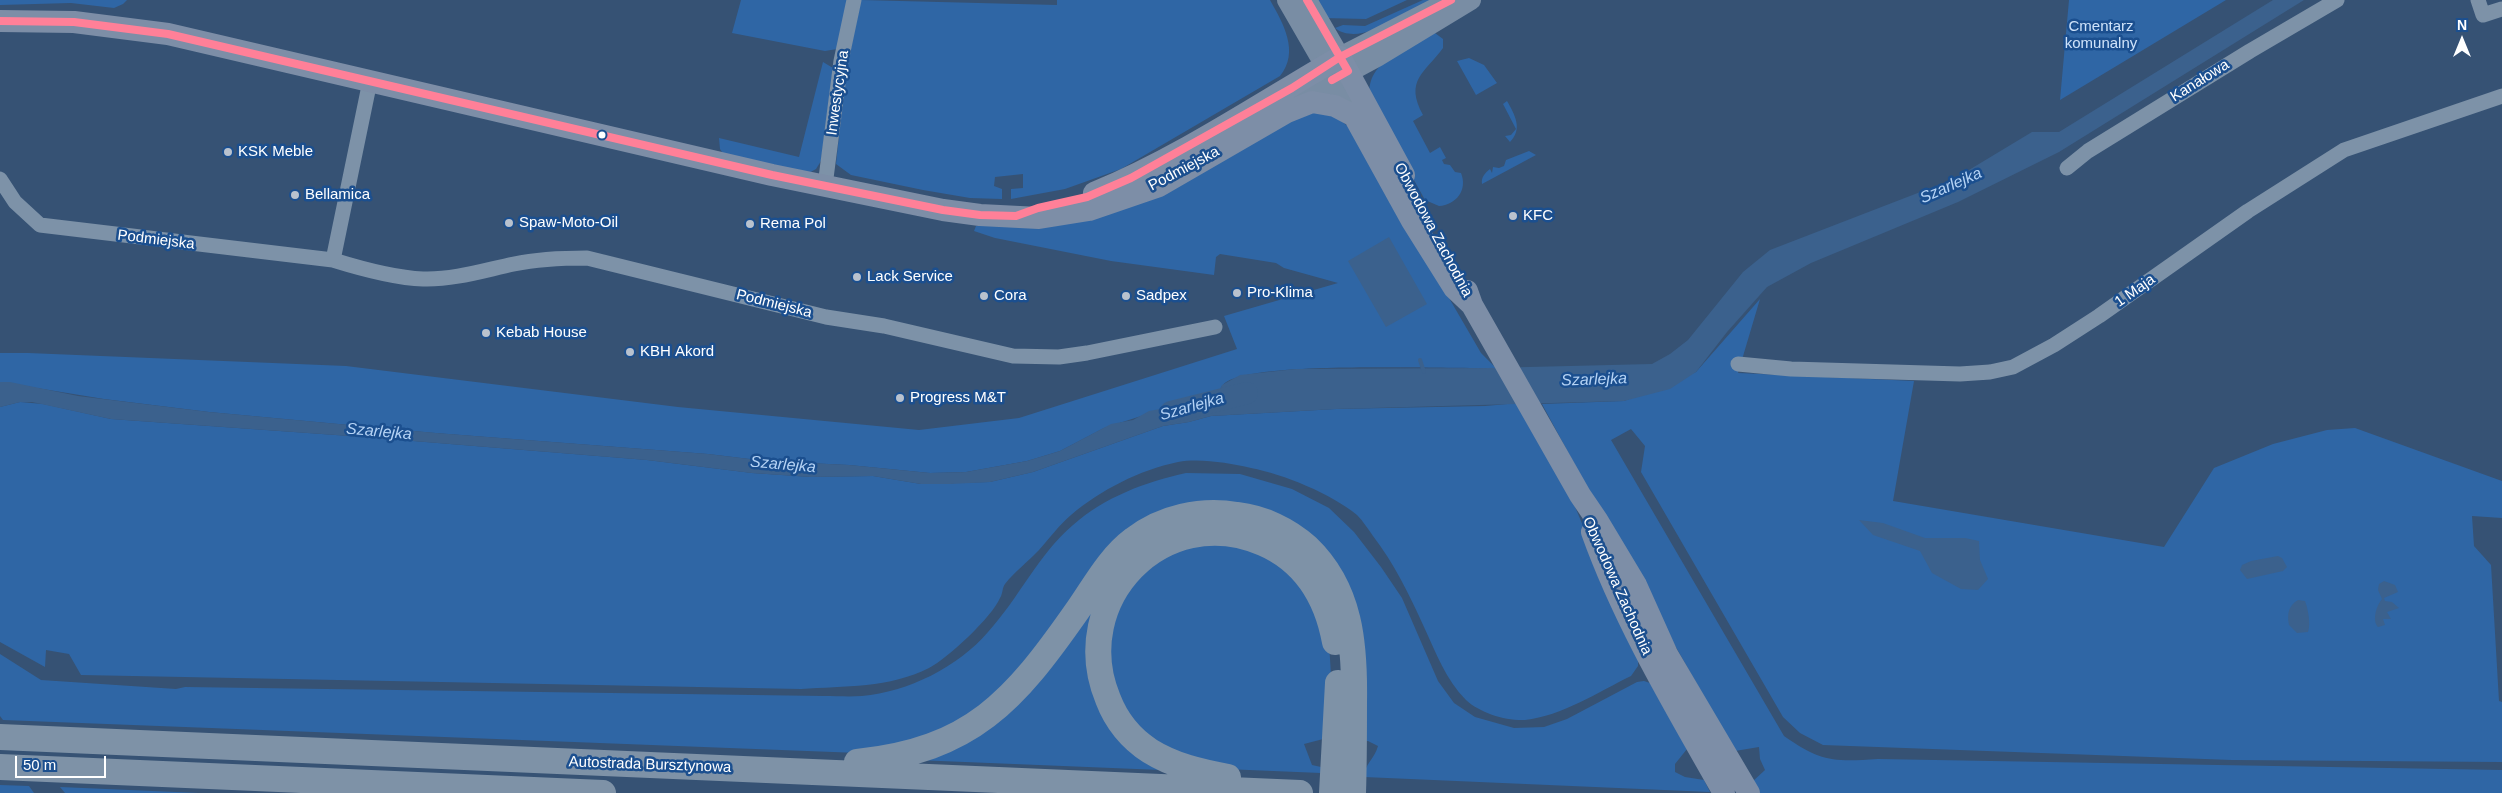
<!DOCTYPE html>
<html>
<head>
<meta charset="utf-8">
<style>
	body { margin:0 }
	#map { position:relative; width:2502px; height:793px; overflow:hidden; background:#365274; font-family:Helvetica,sans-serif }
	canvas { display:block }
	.north { position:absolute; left:2437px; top:15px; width:50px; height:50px; -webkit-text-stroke:4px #1b4f8f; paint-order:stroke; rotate:0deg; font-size:14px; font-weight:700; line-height:20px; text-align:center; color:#fff }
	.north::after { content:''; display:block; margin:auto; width:18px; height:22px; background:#fff; clip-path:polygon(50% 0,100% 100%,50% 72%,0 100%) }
	.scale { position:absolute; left:15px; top:756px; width:91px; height:22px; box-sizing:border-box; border:2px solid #fff; border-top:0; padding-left:6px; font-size:15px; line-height:18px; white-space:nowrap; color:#fff; -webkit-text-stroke:4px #1b4f8f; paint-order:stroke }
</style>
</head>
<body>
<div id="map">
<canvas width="2502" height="793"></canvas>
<div class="north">N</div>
<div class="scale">50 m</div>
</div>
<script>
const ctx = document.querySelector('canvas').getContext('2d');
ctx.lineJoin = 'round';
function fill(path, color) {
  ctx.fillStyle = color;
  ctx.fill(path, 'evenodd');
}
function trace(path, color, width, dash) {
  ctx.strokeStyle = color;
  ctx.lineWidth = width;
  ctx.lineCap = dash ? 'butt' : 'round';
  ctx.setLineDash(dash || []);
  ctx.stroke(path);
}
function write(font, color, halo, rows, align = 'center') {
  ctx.font = font + ' Helvetica,sans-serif';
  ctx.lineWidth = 5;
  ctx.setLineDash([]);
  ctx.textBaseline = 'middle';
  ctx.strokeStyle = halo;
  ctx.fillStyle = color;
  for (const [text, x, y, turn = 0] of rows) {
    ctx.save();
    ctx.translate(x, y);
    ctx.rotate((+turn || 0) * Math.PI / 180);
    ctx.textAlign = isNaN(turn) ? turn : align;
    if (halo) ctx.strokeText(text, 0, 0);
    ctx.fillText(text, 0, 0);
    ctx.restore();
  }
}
fill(new Path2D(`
	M 0,0 L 127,0 L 123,4 L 114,8 L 71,3 L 0,5 Z
	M 741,0 L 848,0 L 837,49 L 825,51 L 732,33 Z
	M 861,0 L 1057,5 L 1057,0 L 1270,0 C 1283,23 1300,52 1280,76 L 1121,169 L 1065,189 L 1011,199 L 1011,189 L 1023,188 L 1023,174 L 995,177 L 994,186 L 1002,189 L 1002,199 L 970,198 L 923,190 L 851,175 L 836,164 L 846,71 Z
	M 1316,0 L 1407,0 L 1366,19 L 1324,18 Z
	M 1423,0 L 1432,0 C 1408,12 1360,48 1335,28 L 1343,25 L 1365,26 Z
	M 2069,0 L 2226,0 L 2060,100 Z
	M 1435,33 L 1443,39 L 1443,48 C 1425,73 1404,80 1423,115 L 1413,121 L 1430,153 L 1440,147 L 1446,158 L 1442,160 L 1444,164 L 1450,165 L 1455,172 L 1461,173 C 1468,190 1456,205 1439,206 L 1425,200 L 1371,102 C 1361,62 1407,49 1435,33 Z
	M 1469,58 L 1484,65 L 1497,83 L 1476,95 L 1457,61 Z
	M 823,62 L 833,68 L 821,161 L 816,169 L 807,174 L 726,158 L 720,149 L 719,138 L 799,157 Z
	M 1507,101 C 1515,115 1523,129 1510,142 L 1505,136 L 1511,135 L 1516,129 L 1503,104 Z
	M 1312,112 L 1334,115 L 1350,128 L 1481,353 L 1496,368 C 1453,370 1245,359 1223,385 C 1218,390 1218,399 1213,405 L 1195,403 L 1177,408 L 1166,408 L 1104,428 L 1060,451 L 1027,461 L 966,472 L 930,473 L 849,465 L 766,461 L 708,454 L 435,433 L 209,412 L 104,399 L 0,382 L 0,353 L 28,353 L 346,366 L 678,407 L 919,430 L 1019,418 L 1237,349 L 1224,316 L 1338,283 L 1284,268 L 1276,263 L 1220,254 L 1216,257 L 1214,275 L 1111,261 L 995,238 L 974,231 L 976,226 L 1055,224 Z
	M 1529,151 L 1536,155 L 1482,184 C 1481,177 1485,173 1490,169 L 1492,173 L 1493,167 L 1499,168 L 1504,166 L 1506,160 Z
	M 1760,299 L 1738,373 L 1914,381 L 1893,501 L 2164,547 L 2214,468 L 2273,444 L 2327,430 L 2355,428 L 2502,481 L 2502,518 L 2472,516 L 2474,546 L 2491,565 L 2499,701 L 2502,702 L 2502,762 L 2232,760 L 1823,745 L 1800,733 L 1783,717 L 1641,472 L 1645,446 L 1631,429 L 1611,440 L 1784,736 C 1821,762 1834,762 1878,759 L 2502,770 L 2502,793 L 1759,793 L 1752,782 L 1765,770 L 1760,759 L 1759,747 L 1735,751 L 1623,554 L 1542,404 L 1624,401 L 1696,372 Z
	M 20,402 L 43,404 L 111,419 L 364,437 L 647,460 L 752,473 L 811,477 L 873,476 L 921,484 L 990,482 L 1033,472 L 1163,426 L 1189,422 L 1211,416 L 1336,409 L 1485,406 L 1519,403 L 1566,485 L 1638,658 L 1638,666 L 1631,676 C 1598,692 1562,716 1525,720 C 1506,721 1480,713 1466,700 C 1446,680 1436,653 1424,627 C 1410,596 1394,563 1373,536 C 1368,529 1363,521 1357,515 C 1332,494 1283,474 1251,468 C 1229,463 1200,458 1178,462 C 1139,470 1101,490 1071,515 C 1059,525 1049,539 1039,550 C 1028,562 1015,571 1005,584 C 1002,588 1003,593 1000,598 C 992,617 948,658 929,668 C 890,688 844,686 801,689 L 81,675 L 69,654 L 46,650 L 45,667 L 0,642 L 0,407 Z
	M 1186,473 L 1240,474 L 1292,489 L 1329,508 L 1354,532 L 1381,567 L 1402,598 L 1438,681 L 1454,703 L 1475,717 L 1514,728 L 1544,727 L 1567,719 L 1637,682 L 1644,681 L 1650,683 L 1687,749 L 1675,764 L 1675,772 L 1685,777 L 1704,780 L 1710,792 L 1364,777 C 1364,765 1375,758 1378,746 L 1368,741 L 1361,741 L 1353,606 L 1187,509 L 1016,683 L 939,736 L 859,753 L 3,720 L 0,716 L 0,654 L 41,680 L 176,689 L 185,687 L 824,696 C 836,696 849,697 862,696 C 908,692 958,667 988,632 C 1019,598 1038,555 1073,525 C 1105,497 1145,482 1186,473 Z
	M 1243,543 L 1297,575 L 1329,642 L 1332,692 L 1327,738 L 1304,744 L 1312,765 L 1321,767 L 1321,773 L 1225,769 L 1189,761 L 1138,733 L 1104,663 L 1121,592 L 1180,545 Z
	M 1104,586 L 1088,644 L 1161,770 L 916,760 L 958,742 Z
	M 0,785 L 29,786 L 34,793 L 0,793 Z
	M 60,787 L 199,793 L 65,793 Z`), '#2f66a5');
fill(new Path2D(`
	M 2273,0 L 2304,0 L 2059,152 L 1958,202 L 1811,263 L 1767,287 L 1727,332 L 1696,372 L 1670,389 L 1624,401 L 1336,409 L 1211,416 L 1189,422 L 1163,426 L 1033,472 L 990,482 L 951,484 L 921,484 L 873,476 L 811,477 L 752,473 L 647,460 L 364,437 L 111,419 L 32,402 L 20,402 L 0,407 L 0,382 L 10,382 L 78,396 L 209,412 L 436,433 L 708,454 L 766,461 L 849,465 L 930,473 L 966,472 L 1027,461 L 1060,451 L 1111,424 L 1133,420 L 1149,411 L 1195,403 L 1213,405 L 1222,385 L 1240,375 L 1296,369 L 1488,368 L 1652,364 L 1670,354 L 1688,340 L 1743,272 L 1770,250 L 1954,179 L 2032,132 L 2059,132 Z
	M 1389,237 L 1427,304 L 1386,327 L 1348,261 Z
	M 1859,520 L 1883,523 L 1925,538 L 1965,538 L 1979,541 L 1980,560 L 1988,579 L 1978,590 L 1961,589 L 1932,573 L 1920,551 L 1873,535 Z
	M 2278,556 L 2282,558 L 2287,567 L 2283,571 L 2247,579 L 2240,570 L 2242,565 L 2251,561 Z
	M 2384,581 L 2395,585 L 2398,592 L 2384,598 L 2385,601 L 2392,602 L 2399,608 L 2387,612 L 2391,619 L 2383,619 L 2385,625 L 2378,627 C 2372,621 2376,606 2382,599 L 2378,590 L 2379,584 Z
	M 2298,600 L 2305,601 C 2308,609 2311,624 2308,632 L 2297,633 L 2289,625 C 2287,614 2288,606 2298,600 Z`), '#3b618d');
trace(new Path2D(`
	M 1420,360 L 1424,372`), '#3b618d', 4);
trace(new Path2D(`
	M 1171,412 L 1247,393`), '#3b618d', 22);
trace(new Path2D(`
	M 2478,0 L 2483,15 L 2502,9
	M 2067,168 L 2088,151 L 2250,51 L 2337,0
	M 0,179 L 15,202 L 40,225 L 333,260 C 362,269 394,278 423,279 C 454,280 485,270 514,264 C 538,259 563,258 587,258 L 826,317 L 884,326 L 1013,356 L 1059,357 L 1087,353 L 1215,327
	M 825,186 L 841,61 L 854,0
	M 333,260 L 370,81
	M 1738,364 L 1791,369 L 1960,374 L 1990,372 L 2013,367 L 2054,345 L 2099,316 L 2248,211 L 2344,150 L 2502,96`), '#7d92a8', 15);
trace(new Path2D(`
	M 1287,0 L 1354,116
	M 1307,0 L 1340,57 L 1451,0
	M 1292,108 L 1314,91 L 1377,57 L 1471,0`), '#798da4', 20);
trace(new Path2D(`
	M 0,21 L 74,22 L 168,34 L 772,175 L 943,210 L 980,215 L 1039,218 L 1089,210 L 1159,186 L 1287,112 L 1312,102 L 1335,106 L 1354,116 L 1412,221 L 1454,288 L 1472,305
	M 1094,193 C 1181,157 1259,104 1340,57 L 1404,175
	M 1467,291 L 1472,305 L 1580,495 L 1597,520 L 1636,585 L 1667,654 L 1749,793
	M 1592,532 C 1625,624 1676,708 1724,793`), '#7d8ea7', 22);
trace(new Path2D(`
	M 0,737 L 1300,793
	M 857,762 C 972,750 1014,701 1077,611 C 1094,587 1109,558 1133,540 C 1162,517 1201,509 1237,515 C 1263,518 1288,530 1307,547 C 1351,589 1355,645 1354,703 C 1354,733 1354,763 1353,793
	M 0,767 L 603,793
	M 1228,777 C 1201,772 1174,766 1150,751 C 1130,738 1116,720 1108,699 C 1067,600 1163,500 1263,543 C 1305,561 1327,598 1335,642
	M 1332,793 L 1338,683`), '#7e92a7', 26);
trace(new Path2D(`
	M 1307,0 L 1348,71 L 1332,80
	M 0,21 L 74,22 L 168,34 L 772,175 L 943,210 L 980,215 L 1016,216 L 1038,208 L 1087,197 L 1131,178 L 1292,88 L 1340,57 L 1451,0`), '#ff8098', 8);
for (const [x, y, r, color] of [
	[602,135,4.5,"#fff"],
	[228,152,5,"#b9c2ce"],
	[295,195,5,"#b9c2ce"],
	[1513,216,5,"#b9c2ce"],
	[509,223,5,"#b9c2ce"],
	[750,224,5,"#b9c2ce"],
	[857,277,5,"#b9c2ce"],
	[1237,293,5,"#b9c2ce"],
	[984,296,5,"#b9c2ce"],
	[1126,296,5,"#b9c2ce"],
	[486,333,5,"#b9c2ce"],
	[630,352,5,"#b9c2ce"],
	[900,398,5,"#b9c2ce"]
]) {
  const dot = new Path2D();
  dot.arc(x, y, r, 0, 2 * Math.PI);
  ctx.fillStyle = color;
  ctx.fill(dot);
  trace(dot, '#1b4f8f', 2);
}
write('15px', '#cfe3fa', '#1b4f8f', [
	["Cmentarz",2101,27],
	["komunalny",2101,44]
]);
write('15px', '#fff', '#1b4f8f', [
	["Kanałowa",2200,81,-32],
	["Inwestycyjna",838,93,-82],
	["Podmiejska",1184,169,-28],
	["Obwodowa Zachodnia",1433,230,62],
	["Podmiejska",156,240,7],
	["1 Maja",2135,291,-35],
	["Podmiejska",774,304,14],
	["Obwodowa Zachodnia",1617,586,66],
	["Autostrada Bursztynowa",650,765,2]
]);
write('15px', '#fff', '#1b4f8f', [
	["KSK Meble",238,152],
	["Bellamica",305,195],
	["KFC",1523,216],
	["Spaw-Moto-Oil",519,223],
	["Rema Pol",760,224],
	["Lack Service",867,277],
	["Pro-Klima",1247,293],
	["Cora",994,296],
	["Sadpex",1136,296],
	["Kebab House",496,333],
	["KBH Akord",640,352],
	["Progress M&T",910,398]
], 'left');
write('italic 16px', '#b5d3f5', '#1b4f8f', [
	["Szarlejka",1951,186,-24],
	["Szarlejka",1594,380,-2],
	["Szarlejka",1192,407,-16],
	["Szarlejka",379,432,5],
	["Szarlejka",783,465,5]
]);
</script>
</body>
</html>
